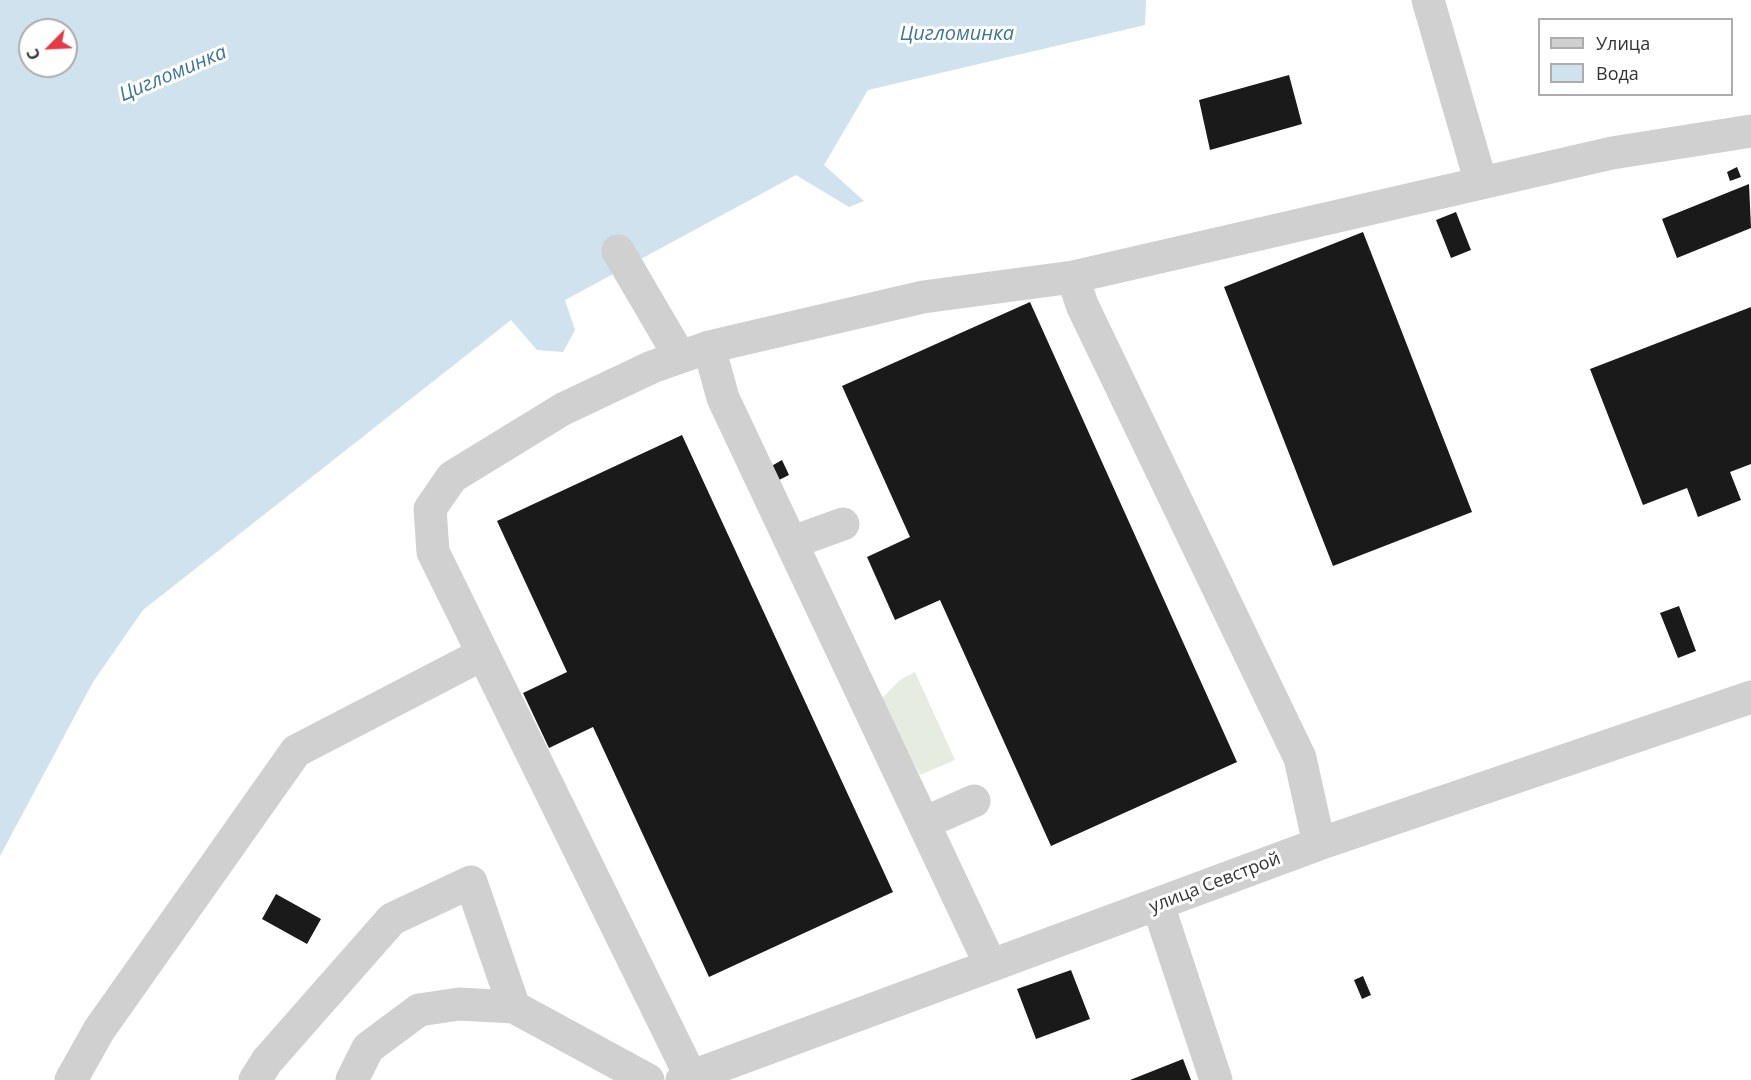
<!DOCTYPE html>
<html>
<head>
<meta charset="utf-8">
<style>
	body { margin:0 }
	#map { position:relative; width:1751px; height:1080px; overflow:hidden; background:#fff; font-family:"Open Sans",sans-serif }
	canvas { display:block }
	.legend { position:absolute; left:1538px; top:18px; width:195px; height:78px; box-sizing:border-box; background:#fff; border:2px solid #adadad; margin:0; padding:8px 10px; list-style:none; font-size:18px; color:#333 }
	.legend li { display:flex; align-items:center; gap:12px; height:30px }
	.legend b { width:30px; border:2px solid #adadad }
	.north { position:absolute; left:18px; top:18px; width:60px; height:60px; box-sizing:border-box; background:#fff; border:2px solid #adadad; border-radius:50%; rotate:246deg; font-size:16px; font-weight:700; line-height:24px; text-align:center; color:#333 }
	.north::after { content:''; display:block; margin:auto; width:21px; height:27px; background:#e63946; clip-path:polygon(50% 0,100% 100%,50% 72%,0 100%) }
</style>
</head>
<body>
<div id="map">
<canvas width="1751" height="1080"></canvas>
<ul class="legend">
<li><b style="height:8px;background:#d0d0d0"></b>Улица</li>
<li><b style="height:16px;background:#cfe2ee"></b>Вода</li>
</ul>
<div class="north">С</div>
</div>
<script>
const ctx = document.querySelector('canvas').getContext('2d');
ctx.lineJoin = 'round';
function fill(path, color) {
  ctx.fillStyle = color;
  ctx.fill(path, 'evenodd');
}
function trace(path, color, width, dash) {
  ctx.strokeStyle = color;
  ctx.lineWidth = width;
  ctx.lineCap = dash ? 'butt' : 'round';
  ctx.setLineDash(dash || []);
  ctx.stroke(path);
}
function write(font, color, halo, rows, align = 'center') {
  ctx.font = font + ' "Open Sans",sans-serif';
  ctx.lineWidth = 6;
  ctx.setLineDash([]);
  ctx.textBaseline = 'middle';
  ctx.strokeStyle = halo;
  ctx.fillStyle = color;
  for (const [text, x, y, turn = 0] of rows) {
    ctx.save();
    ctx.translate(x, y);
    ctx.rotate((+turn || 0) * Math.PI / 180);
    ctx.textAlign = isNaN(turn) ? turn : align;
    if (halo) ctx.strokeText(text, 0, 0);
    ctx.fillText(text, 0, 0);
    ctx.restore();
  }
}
fill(new Path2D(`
	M 915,672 L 955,760 L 920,775 L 880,700 L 900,680 Z`), '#e6ecdf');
fill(new Path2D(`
	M 0,0 L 1146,0 L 1145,25 L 868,90 L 824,165 L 864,201 L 849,207 L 796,175 L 565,300 L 575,330 L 563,352 L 537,350 L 511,320 L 143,610 L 93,682 L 0,856 ZM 30,30 L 66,30 L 66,66 L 30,66 Z`), '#cfe2ee');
fill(new Path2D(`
	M 1289,75 L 1302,124 L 1210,150 L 1199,100 Z
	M 1737,167 L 1741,177 L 1730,181 L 1727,172 Z
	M 1749,184 L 1751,228 L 1677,258 L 1662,219 Z
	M 1456,212 L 1471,250 L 1451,258 L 1436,220 Z
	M 1363,232 L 1472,512 L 1333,566 L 1224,287 Z
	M 1030,302 L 1237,762 L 1051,846 L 940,600 L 895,620 L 867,557 L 910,537 L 842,386 Z
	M 1751,307 L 1751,464 L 1730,472 L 1741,500 L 1698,517 L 1687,488 L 1643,505 L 1590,369 Z
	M 682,435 L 893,892 L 709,977 L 593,727 L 549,748 L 523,693 L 567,672 L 497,521 Z
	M 782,460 L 789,475 L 775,482 L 768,468 Z
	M 1679,606 L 1696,651 L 1678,658 L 1660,613 Z
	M 276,894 L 321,919 L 307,944 L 262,919 Z
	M 1071,970 L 1090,1019 L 1036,1039 L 1017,989 Z
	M 1363,976 L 1371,995 L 1362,999 L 1354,980 Z
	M 1183,1059 L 1191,1080 L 1130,1080 Z`), '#1a1a1a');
trace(new Path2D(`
	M 1428,0 L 1481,183
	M 618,251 L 680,357
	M 1073,277 L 1082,305 L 1300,758 L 1319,844
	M 709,347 L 723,398 L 990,964
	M 793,542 L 843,524
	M 924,823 L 974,801
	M 1158,905 L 1216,1080
	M 691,1077 L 433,552 L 430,509 L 452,477 L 563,409 L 652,367 L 709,347 L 923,297 L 1073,277 L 1612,153 L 1751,131
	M 71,1080 L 99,1030 L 296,751 L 483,654
	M 255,1080 L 267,1061 L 392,919 L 471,882 L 514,1007
	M 352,1080 L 368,1048 L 419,1010 L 459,1004 L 514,1007 L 648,1080
	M 682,1080 L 1319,844 L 1751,697`), '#d0d0d0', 33);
write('18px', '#333', '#fff', [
	["улица Севстрой",1215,883,-21]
]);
write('italic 20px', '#3f7597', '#fff', [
	["Цигломинка",957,34],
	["Цигломинка",173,74,-23]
]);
</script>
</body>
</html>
